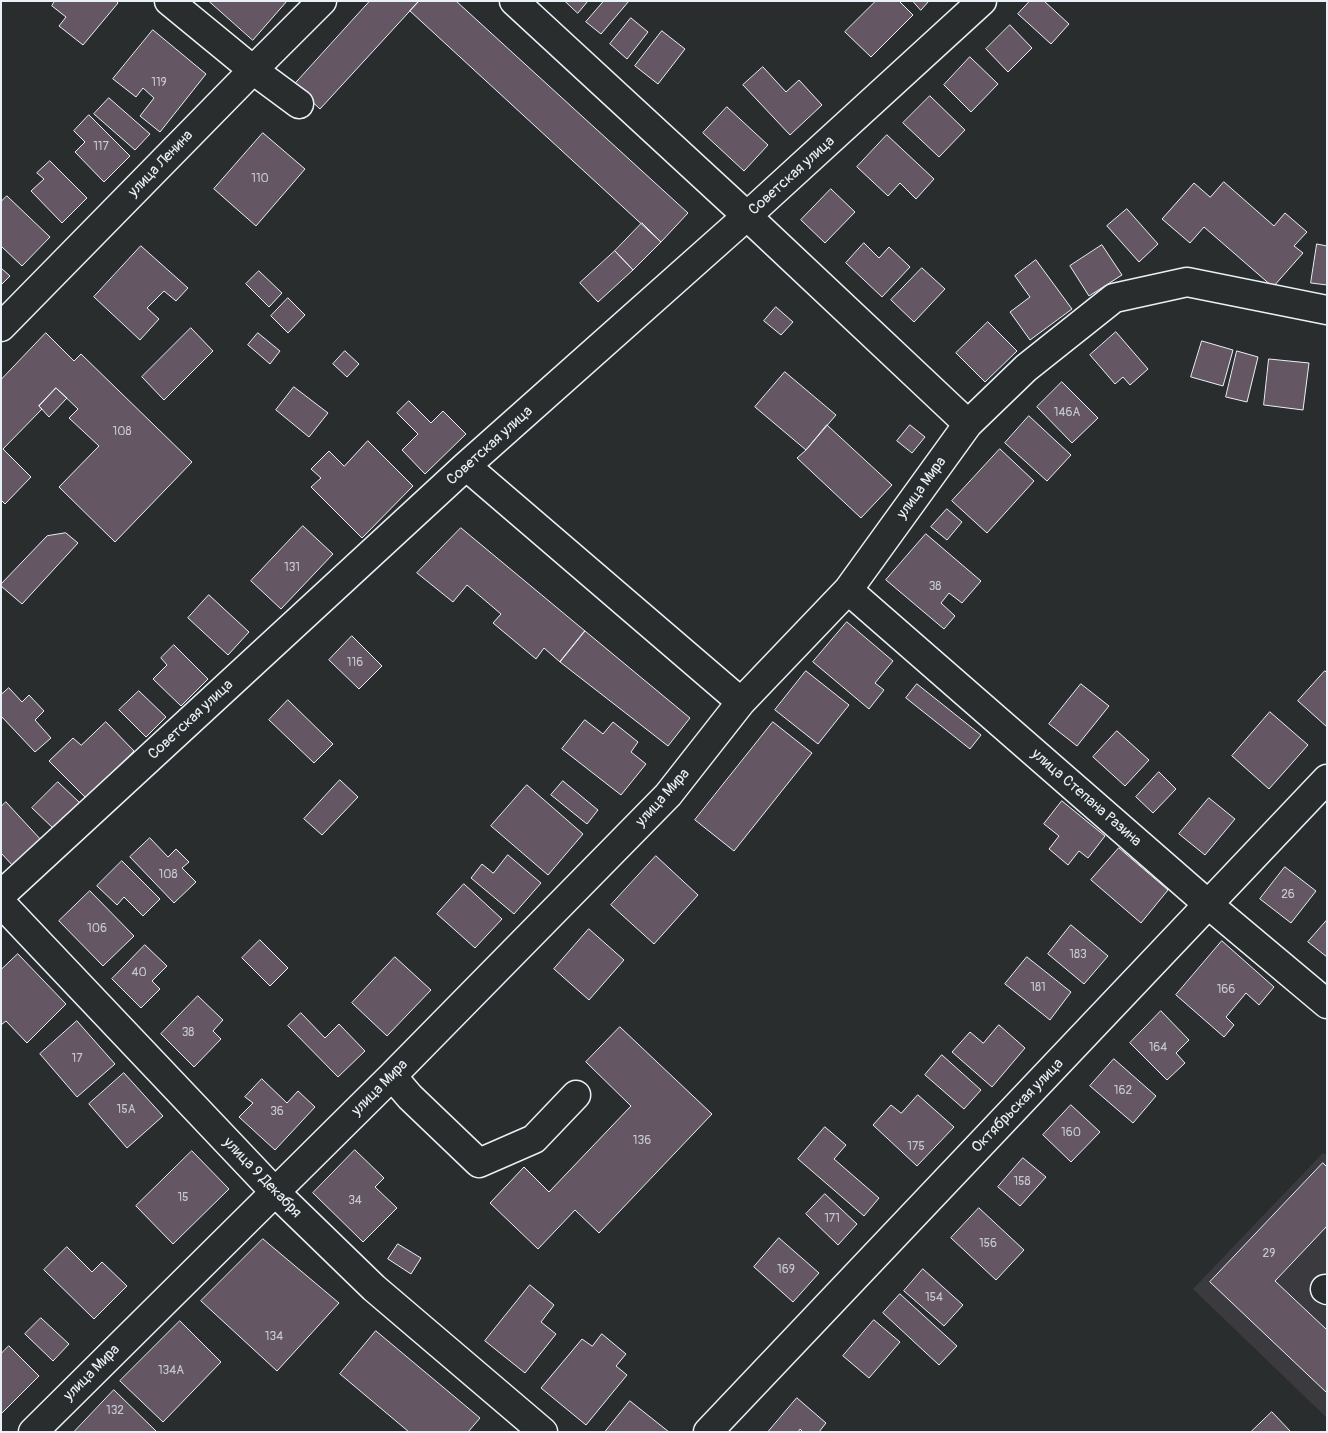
<!DOCTYPE html>
<html>
<head>
<meta charset="utf-8">
<style>
	body { margin:0 }
	#map { position:relative; width:1328px; height:1433px; overflow:hidden; background:#2a2d2e; font-family:Pangolin,sans-serif }
	canvas { display:block }
	.frame { position:absolute; inset:0; border:2px solid #e8f1f8; pointer-events:none }
</style>
</head>
<body>
<div id="map">
<canvas width="1328" height="1433"></canvas>
<div class="frame"></div>
</div>
<script>
const ctx = document.querySelector('canvas').getContext('2d');
ctx.lineJoin = 'round';
function fill(path, color) {
  ctx.fillStyle = color;
  ctx.fill(path, 'evenodd');
}
function trace(path, color, width, dash) {
  ctx.strokeStyle = color;
  ctx.lineWidth = width;
  ctx.lineCap = dash ? 'butt' : 'round';
  ctx.setLineDash(dash || []);
  ctx.stroke(path);
}
function write(font, color, halo, rows, align = 'center') {
  ctx.font = font + ' Pangolin,sans-serif';
  ctx.lineWidth = 5;
  ctx.setLineDash([]);
  ctx.textBaseline = 'middle';
  ctx.strokeStyle = halo;
  ctx.fillStyle = color;
  for (const [text, x, y, turn = 0] of rows) {
    ctx.save();
    ctx.translate(x, y);
    ctx.rotate((+turn || 0) * Math.PI / 180);
    ctx.textAlign = isNaN(turn) ? turn : align;
    if (halo) ctx.strokeText(text, 0, 0);
    ctx.fillText(text, 0, 0);
    ctx.restore();
  }
}
fill(new Path2D(`
	M 1323,1153 L 1327,1155 L 1327,1418 L 1193,1289 Z`), '#3b3a3e');
const building = new Path2D(`
	M 55,1 L 116,1 L 118,3 L 83,45 L 59,26 L 66,17 L 52,6 Z
	M 209,1 L 287,1 L 253,40 Z
	M 370,1 L 419,1 L 320,109 L 294,85 Z
	M 419,1 L 456,1 L 688,213 L 661,242 L 410,11 Z
	M 565,1 L 588,1 L 578,13 Z
	M 604,1 L 629,1 L 601,34 L 586,22 Z
	M 876,1 L 899,1 L 913,15 L 871,57 L 845,32 Z
	M 913,1 L 929,1 L 921,10 Z
	M 1030,1 L 1044,1 L 1069,24 L 1051,44 L 1018,14 Z
	M 631,18 L 648,32 L 627,59 L 610,44 Z
	M 1010,25 L 1032,48 L 1008,72 L 986,49 Z
	M 153,30 L 206,74 L 160,132 L 140,116 L 154,98 L 143,88 L 136,97 L 113,79 Z
	M 662,31 L 685,49 L 658,84 L 635,66 Z
	M 970,57 L 998,84 L 971,112 L 944,85 Z
	M 763,67 L 786,92 L 799,80 L 822,105 L 790,135 L 743,85 Z
	M 930,96 L 965,130 L 939,157 L 903,123 Z
	M 109,98 L 150,134 L 135,150 L 94,114 Z
	M 727,107 L 768,145 L 744,171 L 703,133 Z
	M 89,115 L 130,156 L 104,182 L 75,152 L 85,142 L 74,131 Z
	M 263,133 L 305,169 L 256,226 L 214,189 Z
	M 887,135 L 934,179 L 916,199 L 900,183 L 888,196 L 857,167 Z
	M 50,161 L 87,198 L 62,223 L 31,191 L 44,179 L 37,173 Z
	M 1224,182 L 1274,226 L 1285,213 L 1307,232 L 1294,246 L 1303,253 L 1273,287 L 1204,227 L 1190,243 L 1162,219 L 1194,183 L 1210,197 Z
	M 831,189 L 855,212 L 825,243 L 801,220 Z
	M 7,196 L 50,237 L 22,266 L 1,246 L 1,202 Z
	M 1127,209 L 1158,244 L 1139,262 L 1107,226 Z
	M 642,223 L 661,242 L 633,270 L 615,251 Z
	M 864,243 L 879,258 L 889,247 L 910,267 L 882,297 L 846,263 Z
	M 1317,244 L 1327,246 L 1327,285 L 1311,283 Z
	M 1102,245 L 1122,275 L 1089,296 L 1070,266 Z
	M 141,246 L 188,288 L 176,301 L 164,291 L 147,308 L 159,319 L 140,340 L 94,297 Z
	M 615,251 L 633,270 L 598,302 L 580,283 Z
	M 1036,260 L 1072,309 L 1030,340 L 1010,312 L 1030,297 L 1015,276 Z
	M 1,268 L 10,276 L 1,285 Z
	M 922,268 L 945,289 L 914,322 L 891,300 Z
	M 259,271 L 282,293 L 269,307 L 246,284 Z
	M 288,298 L 305,315 L 288,333 L 271,316 Z
	M 776,307 L 793,322 L 781,335 L 764,321 Z
	M 988,322 L 1017,351 L 985,382 L 956,353 Z
	M 191,328 L 213,351 L 164,400 L 142,377 Z
	M 1116,332 L 1148,369 L 1130,385 L 1123,377 L 1115,384 L 1090,355 Z
	M 46,333 L 74,361 L 81,354 L 192,462 L 115,542 L 59,487 L 99,446 L 69,418 L 78,409 L 56,388 L 39,406 L 42,409 L 3,449 L 31,477 L 5,504 L 1,500 L 1,380 Z
	M 258,333 L 280,351 L 270,364 L 248,345 Z
	M 1202,341 L 1233,350 L 1223,386 L 1191,377 Z
	M 345,351 L 359,364 L 347,377 L 333,364 Z
	M 1237,351 L 1258,357 L 1247,402 L 1226,397 Z
	M 1269,359 L 1309,363 L 1303,410 L 1264,405 Z
	M 785,372 L 836,415 L 806,450 L 755,407 Z
	M 1062,382 L 1098,418 L 1072,443 L 1037,407 Z
	M 294,387 L 328,413 L 309,437 L 276,410 Z
	M 56,388 L 67,398 L 49,417 L 39,406 Z
	M 409,401 L 431,423 L 443,411 L 466,434 L 425,474 L 402,450 L 418,434 L 397,413 Z
	M 1029,416 L 1071,455 L 1047,481 L 1005,443 Z
	M 827,425 L 892,485 L 861,518 L 797,458 L 806,450 Z
	M 910,425 L 925,437 L 912,453 L 897,441 Z
	M 368,441 L 413,486 L 362,538 L 311,487 L 321,478 L 311,469 L 329,451 L 344,466 Z
	M 1000,449 L 1034,481 L 987,533 L 952,501 Z
	M 947,509 L 962,522 L 947,540 L 931,527 Z
	M 303,526 L 333,554 L 281,609 L 251,581 Z
	M 461,528 L 585,631 L 560,662 L 544,648 L 536,659 L 493,623 L 501,614 L 467,585 L 453,602 L 417,573 Z
	M 66,533 L 78,543 L 22,604 L 1,586 L 1,584 L 47,536 Z
	M 926,534 L 981,581 L 962,603 L 949,593 L 941,603 L 955,616 L 944,629 L 886,580 Z
	M 209,595 L 249,632 L 228,655 L 188,618 Z
	M 847,622 L 893,661 L 875,683 L 884,690 L 869,709 L 813,662 Z
	M 585,631 L 690,718 L 668,746 L 560,662 Z
	M 352,636 L 382,666 L 359,689 L 329,660 Z
	M 174,645 L 208,679 L 181,706 L 153,679 L 167,665 L 161,658 Z
	M 806,671 L 849,705 L 818,744 L 775,710 Z
	M 1325,671 L 1327,673 L 1327,727 L 1298,701 Z
	M 917,684 L 981,735 L 970,749 L 906,698 Z
	M 1081,684 L 1109,706 L 1077,746 L 1049,724 Z
	M 9,688 L 22,702 L 29,695 L 44,711 L 35,720 L 51,738 L 35,752 L 1,716 L 1,695 Z
	M 139,691 L 166,717 L 146,737 L 119,710 Z
	M 288,700 L 333,744 L 314,763 L 269,720 Z
	M 1270,712 L 1308,745 L 1269,789 L 1232,756 Z
	M 585,720 L 603,734 L 613,722 L 638,742 L 631,752 L 646,764 L 621,795 L 562,749 Z
	M 106,722 L 134,751 L 86,798 L 49,761 L 73,738 L 81,745 Z
	M 773,722 L 812,753 L 734,851 L 695,820 Z
	M 1117,731 L 1149,760 L 1125,786 L 1093,757 Z
	M 1159,772 L 1176,789 L 1153,813 L 1136,797 Z
	M 340,780 L 358,797 L 322,835 L 304,819 Z
	M 563,781 L 598,810 L 587,824 L 551,795 Z
	M 58,782 L 80,803 L 55,830 L 32,808 Z
	M 527,785 L 583,834 L 548,875 L 491,826 Z
	M 1209,798 L 1235,819 L 1205,855 L 1179,834 Z
	M 1062,801 L 1105,836 L 1088,858 L 1079,851 L 1068,865 L 1049,849 L 1059,836 L 1044,824 Z
	M 6,802 L 42,841 L 14,867 L 1,853 L 1,807 Z
	M 150,838 L 168,857 L 176,849 L 189,862 L 182,868 L 196,882 L 174,903 L 130,857 Z
	M 1119,848 L 1168,890 L 1141,923 L 1091,880 Z
	M 508,855 L 541,883 L 514,914 L 471,878 L 482,864 L 493,873 Z
	M 656,856 L 698,895 L 654,944 L 611,905 Z
	M 122,861 L 160,899 L 143,916 L 124,897 L 117,905 L 97,886 Z
	M 1285,867 L 1316,891 L 1291,923 L 1260,899 Z
	M 464,884 L 502,919 L 475,948 L 437,914 Z
	M 90,891 L 134,936 L 103,966 L 59,921 Z
	M 1327,920 L 1327,957 L 1308,942 Z
	M 1071,925 L 1108,956 L 1084,984 L 1048,954 Z
	M 589,929 L 624,960 L 589,1000 L 554,969 Z
	M 260,940 L 288,968 L 270,986 L 242,958 Z
	M 1222,941 L 1274,987 L 1259,1005 L 1246,993 L 1226,1017 L 1234,1025 L 1224,1037 L 1176,995 Z
	M 145,945 L 167,966 L 152,981 L 160,989 L 141,1008 L 112,979 Z
	M 18,954 L 66,1004 L 27,1043 L 6,1021 L 1,1025 L 1,970 Z
	M 395,957 L 431,990 L 387,1036 L 352,1003 Z
	M 1027,957 L 1071,992 L 1050,1020 L 1005,984 Z
	M 198,996 L 223,1020 L 213,1031 L 221,1039 L 194,1067 L 161,1034 Z
	M 1161,1011 L 1189,1040 L 1176,1053 L 1185,1063 L 1167,1080 L 1130,1043 Z
	M 301,1013 L 325,1038 L 339,1024 L 365,1051 L 338,1077 L 288,1026 Z
	M 77,1021 L 115,1064 L 77,1097 L 40,1054 Z
	M 999,1025 L 1025,1048 L 992,1087 L 952,1052 L 970,1032 L 983,1043 Z
	M 620,1027 L 712,1114 L 599,1233 L 575,1210 L 538,1249 L 490,1203 L 524,1167 L 549,1192 L 631,1106 L 586,1062 Z
	M 942,1055 L 981,1090 L 964,1109 L 925,1075 Z
	M 1114,1059 L 1156,1096 L 1133,1123 L 1090,1086 Z
	M 124,1073 L 163,1116 L 127,1148 L 89,1104 Z
	M 262,1079 L 287,1103 L 298,1091 L 315,1107 L 275,1150 L 239,1117 L 253,1103 L 245,1097 Z
	M 918,1095 L 954,1127 L 917,1166 L 873,1125 L 891,1105 L 901,1113 Z
	M 1071,1105 L 1100,1132 L 1071,1162 L 1043,1135 Z
	M 825,1127 L 846,1145 L 834,1159 L 879,1198 L 864,1216 L 798,1159 Z
	M 355,1150 L 384,1178 L 375,1187 L 397,1208 L 363,1242 L 313,1193 Z
	M 192,1151 L 229,1189 L 173,1244 L 136,1206 Z
	M 1023,1158 L 1046,1177 L 1020,1206 L 998,1187 Z
	M 1323,1163 L 1327,1167 L 1327,1226 L 1275,1281 L 1327,1330 L 1327,1393 L 1210,1282 Z
	M 825,1194 L 857,1224 L 838,1245 L 806,1214 Z
	M 979,1208 L 1024,1250 L 996,1280 L 951,1238 Z
	M 779,1238 L 819,1273 L 793,1302 L 754,1267 Z
	M 263,1239 L 339,1303 L 277,1371 L 201,1301 Z
	M 398,1244 L 421,1258 L 411,1274 L 388,1259 Z
	M 67,1247 L 92,1272 L 102,1262 L 127,1286 L 94,1319 L 44,1270 Z
	M 923,1269 L 963,1305 L 944,1326 L 904,1291 Z
	M 530,1285 L 554,1305 L 541,1322 L 556,1334 L 525,1373 L 485,1341 Z
	M 900,1294 L 957,1346 L 939,1365 L 883,1313 Z
	M 41,1318 L 69,1344 L 53,1361 L 25,1334 Z
	M 874,1320 L 900,1342 L 869,1378 L 843,1356 Z
	M 180,1321 L 221,1362 L 163,1422 L 120,1381 Z
	M 376,1331 L 480,1418 L 468,1432 L 409,1432 L 340,1374 Z
	M 602,1334 L 626,1354 L 616,1366 L 627,1375 L 586,1425 L 541,1388 L 582,1339 L 592,1346 Z
	M 9,1346 L 39,1376 L 1,1414 L 1,1354 Z
	M 114,1390 L 157,1432 L 74,1432 Z
	M 797,1398 L 826,1423 L 819,1432 L 803,1432 L 800,1429 L 798,1432 L 768,1432 Z
	M 630,1401 L 669,1432 L 605,1432 Z
	M 1272,1412 L 1291,1432 L 1251,1432 Z`);
fill(building, '#645763');
trace(building, '#e8f1f8', 1);
const minor = new Path2D(`
	M 169,1 L 253,70 L 299,104
	M 514,1 L 747,216 L 968,424
	M 1,327 L 253,70 L 322,1
	M 466,466 L 741,702
	M 848,590 L 1209,905 L 1327,1004
	M 1,895 L 466,466 L 747,216 L 982,1
	M 392,1076 L 410,1097 L 479,1163 L 534,1139 L 576,1095
	M 1325,1289 L 1327,1290
	M 33,1432 L 392,1076 L 668,795 L 741,702 L 848,590 L 968,424 L 1026,368 L 1114,298 L 1187,282 L 1327,310
	M 708,1432 L 1327,779`);
const major = new Path2D(`
	M 1,903 L 275,1192 L 374,1288 L 543,1432`);
trace(minor, '#e8f1f8', 31);
trace(major, '#e8f1f8', 31);
trace(minor, '#2a2d2e', 28);
trace(major, '#2a2d2e', 28);
write('12px', '#c7cad3', null, [
	["119",159,83],
	["117",101,147],
	["110",260,179],
	["146А",1067,413],
	["108",122,432],
	["131",292,568],
	["38",935,587],
	["116",355,663],
	["108",168,875],
	["26",1288,895],
	["106",97,929],
	["183",1078,955],
	["40",139,973],
	["181",1038,988],
	["166",1226,990],
	["38",188,1033],
	["164",1158,1048],
	["17",77,1059],
	["162",1123,1091],
	["15А",126,1110],
	["36",277,1112],
	["160",1071,1133],
	["136",642,1141],
	["175",916,1147],
	["158",1022,1182],
	["15",183,1198],
	["34",355,1201],
	["171",832,1219],
	["156",988,1244],
	["29",1269,1254],
	["169",786,1270],
	["154",934,1298],
	["134",274,1337],
	["134А",171,1371],
	["132",115,1411]
]);
write('15px', '#e8f1f8', '#2a2d2e', [
	["улица Ленина",161,164,-46],
	["Советская улица",792,176,-42],
	["Советская улица",490,446,-42],
	["улица Мира",922,488,-54],
	["Советская улица",191,720,-43],
	["улица Мира",663,798,-48],
	["улица Степана Разина",1086,798,41],
	["улица Мира",380,1088,-45],
	["Октябрьская улица",1018,1106,-46],
	["улица 9 Декабря",262,1178,46],
	["улица Мира",92,1373,-45]
]);
</script>
</body>
</html>
